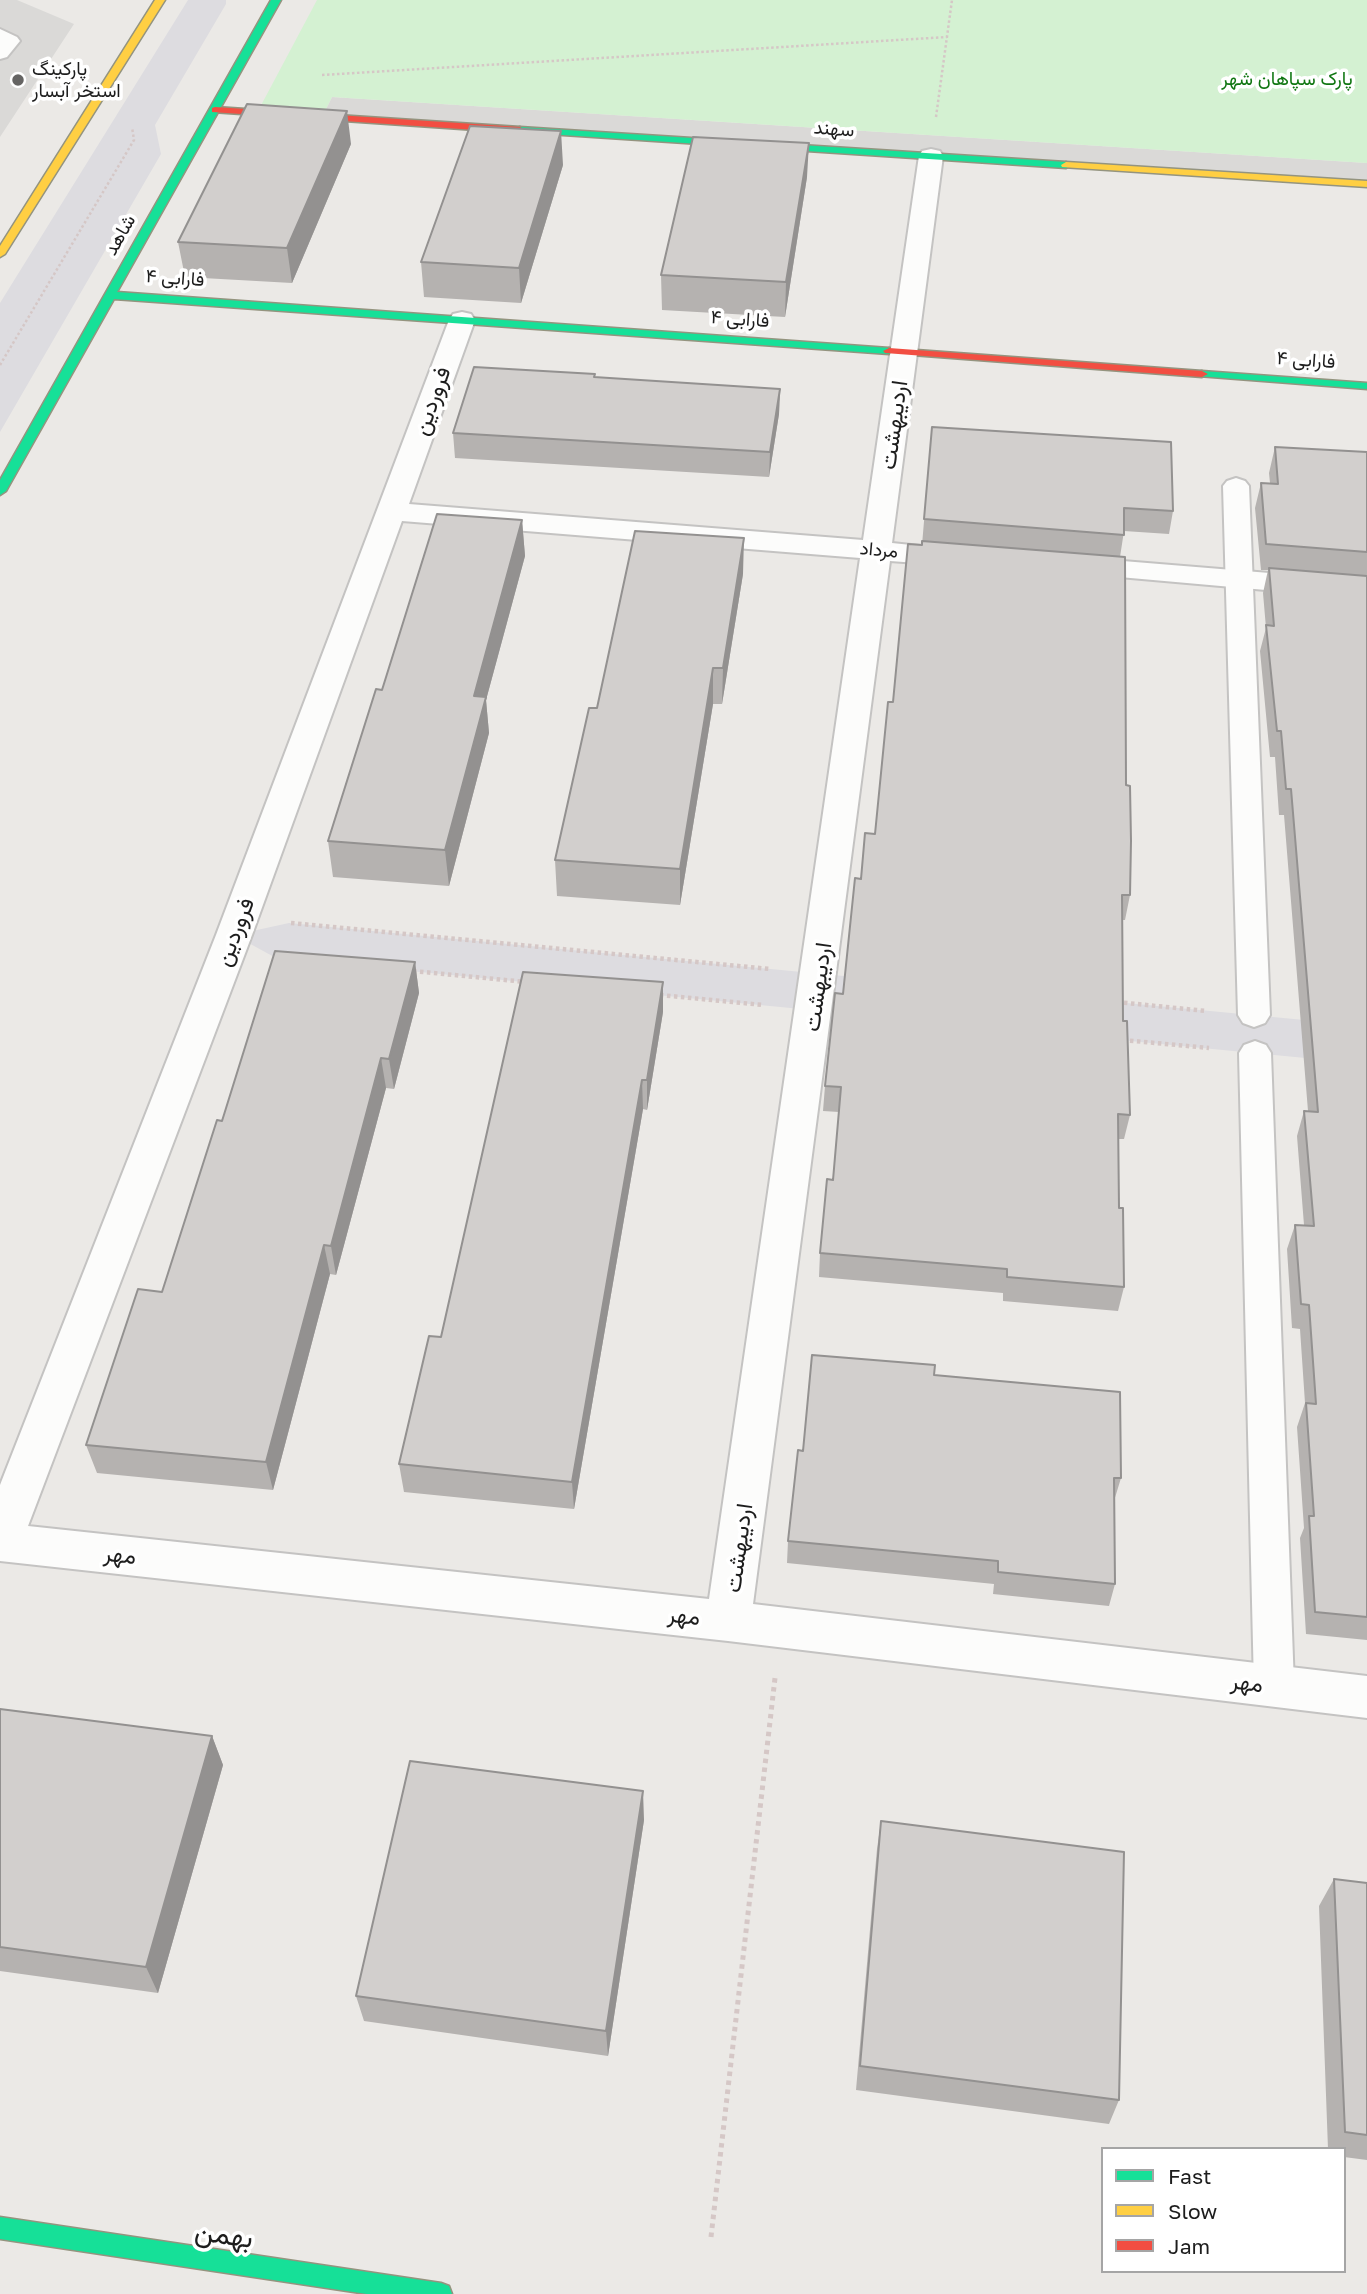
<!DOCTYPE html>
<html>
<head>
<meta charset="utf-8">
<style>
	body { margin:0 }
	#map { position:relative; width:1367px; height:2294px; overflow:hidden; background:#ebe9e6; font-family:"Golos Text",sans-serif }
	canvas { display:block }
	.legend { position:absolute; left:1101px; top:2147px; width:245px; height:126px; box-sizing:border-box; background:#fff; border:2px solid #a5a5a5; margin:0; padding:9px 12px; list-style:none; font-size:21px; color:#1d1d1d }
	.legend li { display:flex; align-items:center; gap:14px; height:35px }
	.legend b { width:35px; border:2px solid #a5a5a5 }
</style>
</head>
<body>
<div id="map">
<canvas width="1367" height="2294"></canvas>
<ul class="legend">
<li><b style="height:9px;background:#16e098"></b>Fast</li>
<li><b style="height:9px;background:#ffcf43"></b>Slow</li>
<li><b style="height:9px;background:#f24e42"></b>Jam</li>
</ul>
</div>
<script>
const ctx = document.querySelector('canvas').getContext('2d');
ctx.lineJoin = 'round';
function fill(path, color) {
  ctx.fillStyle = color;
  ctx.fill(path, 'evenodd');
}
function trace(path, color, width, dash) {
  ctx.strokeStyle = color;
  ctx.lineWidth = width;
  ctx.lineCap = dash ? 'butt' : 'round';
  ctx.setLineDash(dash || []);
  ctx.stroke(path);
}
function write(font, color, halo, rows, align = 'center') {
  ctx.font = font + ' "Golos Text",Vazirmatn,sans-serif';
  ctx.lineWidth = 7;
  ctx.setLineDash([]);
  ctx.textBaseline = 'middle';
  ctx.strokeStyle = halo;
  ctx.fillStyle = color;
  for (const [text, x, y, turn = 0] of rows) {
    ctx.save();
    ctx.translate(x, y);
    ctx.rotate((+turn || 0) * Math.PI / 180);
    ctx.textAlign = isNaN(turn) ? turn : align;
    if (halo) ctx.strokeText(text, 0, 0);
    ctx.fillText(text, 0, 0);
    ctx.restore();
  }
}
fill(new Path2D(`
	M 0,0 L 17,0 L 74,24 L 0,137 Z
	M 332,97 L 1367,163 L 1367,183 L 323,115 Z`), '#dad9d7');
fill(new Path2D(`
	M 317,0 L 1367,0 L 1367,163 L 332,97 L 323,115 L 258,111 Z`), '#d4f1d2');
fill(new Path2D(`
	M 188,0 L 226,0 L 226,4 L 155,125 L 161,154 L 0,432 L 0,303 Z
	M 289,923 L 1367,1026 L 1367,1064 L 276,958 L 234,935 Z`), '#dddce0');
const lane = new Path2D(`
	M 0,29 L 17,37 L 20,41 L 7,57 L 0,59 Z
	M 1236,478 L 1245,481 L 1249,486 L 1270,1015 L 1265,1023 L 1254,1027 L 1243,1023 L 1238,1015 L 1223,486 L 1227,481 Z
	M 1255,1041 L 1266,1045 L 1271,1053 L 1294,1686 L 1288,1699 L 1274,1704 L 1260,1699 L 1254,1686 L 1239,1053 L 1244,1045 Z`);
const street = new Path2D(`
	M 931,149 L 940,151 L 943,156 L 892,543 L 969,551 L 973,557 L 969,563 L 958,566 L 890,561 L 753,1604 L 1367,1676 L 1367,1718 L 728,1641 L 0,1561 L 0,1485 L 216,935 L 449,320 L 453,314 L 462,312 L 471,314 L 475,320 L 409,504 L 863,540 L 919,156 L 922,151 ZM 402,521 L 860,558 L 709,1599 L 28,1526 L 252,935 Z
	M 1074,557 L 1367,581 L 1367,599 L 1063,572 L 1059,566 L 1063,560 Z`);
const fast = new Path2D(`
	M 271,0 L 281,0 L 117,292 L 889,348 L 895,351 L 889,354 L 114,299 L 6,491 L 0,495 L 0,480 Z
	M 520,127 L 1066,162 L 1071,165 L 1066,168 L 517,132 L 517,128 Z
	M 1202,371 L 1367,383 L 1367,389 L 1198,376 L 1198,372 Z
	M 0,2217 L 441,2283 L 449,2286 L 452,2294 L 367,2294 L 0,2239 Z`);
const slow = new Path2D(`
	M 155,0 L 165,0 L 5,254 L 0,257 L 0,246 Z
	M 1066,162 L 1367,181 L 1367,187 L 1062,167 L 1061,165 Z`);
const jam = new Path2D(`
	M 215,107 L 520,127 L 525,130 L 520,133 L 212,112 L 212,108 Z
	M 889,348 L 1202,371 L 1208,374 L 1202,377 L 885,353 L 883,351 Z`);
trace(lane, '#c4c3c2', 4);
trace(street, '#c4c3c2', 4);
trace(fast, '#94947f', 3);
trace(slow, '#94947f', 3);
trace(jam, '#94947f', 3);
trace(new Path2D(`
	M 322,75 L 947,37
	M 936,117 L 952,0
	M 0,365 L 134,140 L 132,127`), '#d5c7c6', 2.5, [2.5, 2.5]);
trace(new Path2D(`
	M 291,923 L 770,969
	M 413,971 L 526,982
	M 660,995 L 763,1005
	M 1117,1002 L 1206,1011
	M 1123,1040 L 1209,1048`), '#d5c7c6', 4.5, [3.5, 3.5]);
trace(new Path2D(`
	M 711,2237 L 775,1678`), '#d5c7c6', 5, [4.5, 4.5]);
fill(lane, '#fcfcfb');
fill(street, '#fcfcfb');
fill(fast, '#16e098');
fill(slow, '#ffcf43');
fill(jam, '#f24e42');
fill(new Path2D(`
	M 351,144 L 292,283 L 185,277 L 178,242 Z
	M 563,165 L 521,303 L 424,297 L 421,262 Z
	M 807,177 L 785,317 L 662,310 L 661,275 Z
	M 595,378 L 780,389 L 779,414 L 769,477 L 455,458 L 453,433 Z
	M 932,427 L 1173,511 L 1169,534 L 1124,531 L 1120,557 L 1126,785 L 1130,895 L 1125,920 L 1122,920 L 1123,1021 L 1130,1115 L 1124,1139 L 1118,1139 L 1119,1208 L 1124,1287 L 1118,1311 L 1003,1301 L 1003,1293 L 819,1277 L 820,1253 L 833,1180 L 839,1112 L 823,1111 L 825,1086 L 843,994 L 861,879 L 875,834 L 893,702 L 922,545 Z
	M 1275,447 L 1367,452 L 1367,1640 L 1306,1634 L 1300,1538 L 1304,1528 L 1297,1427 L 1305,1403 L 1300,1329 L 1292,1328 L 1287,1249 L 1295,1225 L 1304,1225 L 1297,1136 L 1304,1111 L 1308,1111 L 1284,815 L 1279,815 L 1275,757 L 1270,757 L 1260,651 L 1266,628 L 1263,593 L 1268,570 L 1261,570 L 1255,508 L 1261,483 L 1270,483 L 1269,473 Z
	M 522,520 L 525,556 L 486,700 L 489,733 L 449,886 L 333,877 L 328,841 L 382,690 Z
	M 743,574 L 722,704 L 713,704 L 680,905 L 557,896 L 555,860 Z
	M 415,962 L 419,993 L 394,1089 L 386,1088 L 336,1275 L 330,1274 L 273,1490 L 97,1473 L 86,1445 L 162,1292 L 222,1121 Z
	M 663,1012 L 647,1110 L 643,1109 L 574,1509 L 404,1492 L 399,1464 L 441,1337 Z
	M 934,1375 L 1121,1478 L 1114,1501 L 1115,1584 L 1109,1606 L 993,1594 L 994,1584 L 787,1563 L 788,1541 L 803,1451 Z
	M 0,1709 L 212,1736 L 223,1765 L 158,1993 L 0,1971 Z
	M 644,1820 L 608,2056 L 364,2021 L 356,1996 Z
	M 881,1821 L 1119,2100 L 1109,2124 L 856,2090 L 877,1849 Z
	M 1334,1879 L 1367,1883 L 1367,2160 L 1344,2157 L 1344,2149 L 1328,2149 L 1319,1906 Z`), '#b5b2b0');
fill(new Path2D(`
	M 347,111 L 351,144 L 292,283 L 287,248 Z
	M 561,131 L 563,165 L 521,303 L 519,268 Z
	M 809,143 L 807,177 L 785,317 L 786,282 Z
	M 780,389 L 779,414 L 769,477 L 770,452 Z
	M 522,520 L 525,556 L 486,700 L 489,733 L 449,886 L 445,850 L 474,696 Z
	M 744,538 L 743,574 L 722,704 L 723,668 Z
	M 713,668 L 713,704 L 680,905 L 680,869 Z
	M 415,962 L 419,993 L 394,1089 L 389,1059 Z
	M 663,982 L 663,1012 L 647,1110 L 647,1080 Z
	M 381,1058 L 386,1088 L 336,1275 L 331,1246 Z
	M 642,1080 L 643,1109 L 574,1509 L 572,1482 Z
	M 324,1245 L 330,1274 L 273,1490 L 266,1462 Z
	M 212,1736 L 223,1765 L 158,1993 L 146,1967 Z
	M 643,1791 L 644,1820 L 608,2056 L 606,2031 Z`), '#939190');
const building = new Path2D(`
	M 247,104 L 347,111 L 287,248 L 178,242 Z
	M 470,126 L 561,131 L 519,268 L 421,262 Z
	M 693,137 L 809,143 L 786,282 L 661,275 Z
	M 474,367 L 595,374 L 594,377 L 780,389 L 770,452 L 453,433 Z
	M 932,427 L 1171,442 L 1173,511 L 1124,508 L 1124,535 L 924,519 Z
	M 1275,447 L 1367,452 L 1367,552 L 1266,544 L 1261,483 L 1278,484 Z
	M 437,514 L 522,520 L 474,696 L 486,697 L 445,850 L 328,841 L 376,689 L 382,690 Z
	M 635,531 L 744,538 L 723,668 L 713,668 L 680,869 L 555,860 L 589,708 L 597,708 Z
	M 922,541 L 1125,557 L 1126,785 L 1130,786 L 1131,841 L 1130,895 L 1122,895 L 1123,1021 L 1127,1021 L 1130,1115 L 1118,1114 L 1119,1208 L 1123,1208 L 1124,1287 L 1007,1277 L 1007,1269 L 820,1253 L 827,1179 L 833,1180 L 841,1087 L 825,1086 L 835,993 L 843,994 L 855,878 L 861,879 L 865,833 L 875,834 L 888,702 L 893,702 L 908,544 L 922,545 Z
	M 1269,568 L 1367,576 L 1367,1617 L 1315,1612 L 1309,1516 L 1314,1516 L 1306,1403 L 1316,1404 L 1309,1305 L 1301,1304 L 1295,1225 L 1314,1226 L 1304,1111 L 1318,1112 L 1291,789 L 1286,789 L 1281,731 L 1277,731 L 1266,625 L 1274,626 Z
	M 275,951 L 415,962 L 389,1059 L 381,1058 L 331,1246 L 324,1245 L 266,1462 L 86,1445 L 138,1289 L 162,1292 L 217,1120 L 222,1121 Z
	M 523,972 L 663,982 L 647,1080 L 642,1080 L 572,1482 L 399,1464 L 429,1336 L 441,1337 Z
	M 812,1355 L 935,1365 L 934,1375 L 1120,1392 L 1121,1478 L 1114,1478 L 1115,1584 L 998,1572 L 998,1561 L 788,1541 L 798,1450 L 803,1451 Z
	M 0,1709 L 212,1736 L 146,1967 L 0,1947 Z
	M 410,1761 L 643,1791 L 606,2031 L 356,1996 Z
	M 881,1821 L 1124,1852 L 1119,2100 L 860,2066 Z
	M 1334,1879 L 1367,1883 L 1367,2135 L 1345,2132 Z`);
fill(building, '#d2cfcd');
trace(building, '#939190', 2);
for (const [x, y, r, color] of [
	[18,80,7,"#656463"]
]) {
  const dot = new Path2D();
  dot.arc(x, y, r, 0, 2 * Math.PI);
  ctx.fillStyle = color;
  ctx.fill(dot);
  trace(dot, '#fff', 2.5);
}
write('19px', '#1d1d1d', '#fff', [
	["پارکینگ",32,69],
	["استخر آبسار",32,91]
], 'left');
write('19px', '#107612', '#fff', [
	["پارک سپاهان شهر",1287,79]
]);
write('19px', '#1d1d1d', '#fff', [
	["سهند",834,129,4],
	["شاهد",120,235,-60],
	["فارابی ۴",175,278,4],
	["فارابی ۴",740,319,4],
	["فارابی ۴",1306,360,4],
	["مرداد",879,550,5]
]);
write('23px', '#1d1d1d', '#fff', [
	["فروردین",432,401,-70],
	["اردیبهشت",894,425,-82],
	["فروردین",235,932,-69],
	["اردیبهشت",818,987,-82],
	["اردیبهشت",739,1548,-82],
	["مهر",120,1555,6],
	["مهر",684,1616,6],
	["مهر",1247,1683,7]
]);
write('28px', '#1d1d1d', '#fff', [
	["بهمن",224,2235,8]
]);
</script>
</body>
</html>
